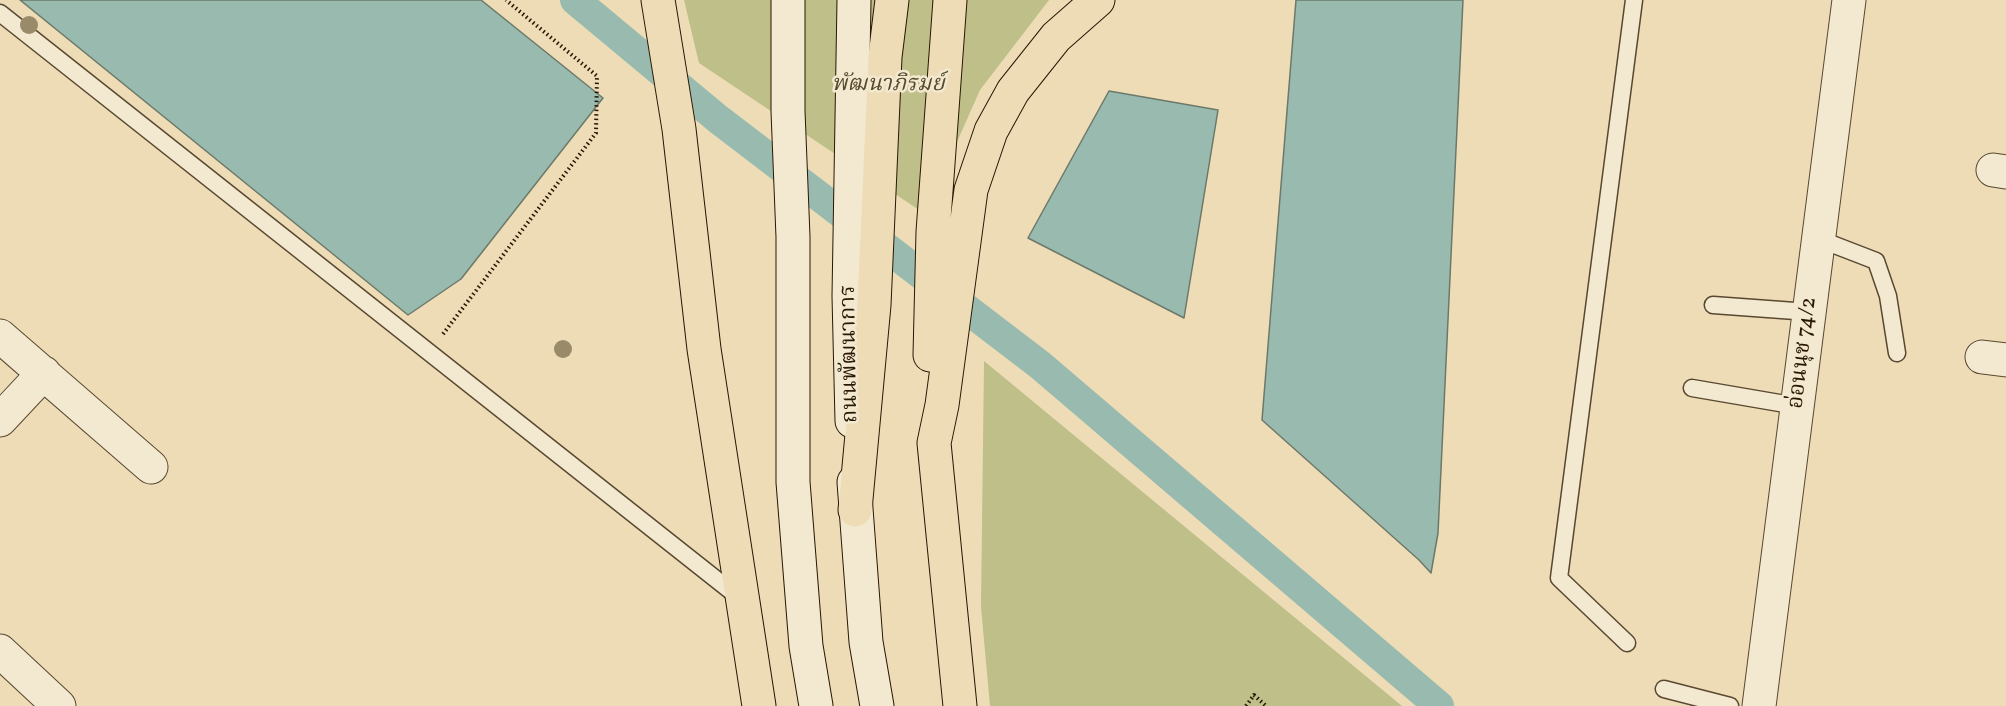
<!DOCTYPE html>
<html>
<head>
<meta charset="utf-8">
<style>
	body { margin:0 }
	canvas { display:block; background:#eddcb6 }
</style>
</head>
<body>
<canvas width="2006" height="706"></canvas>
<script>
const ctx = document.querySelector('canvas').getContext('2d');
ctx.lineJoin = 'round';
function fill(path, color) {
  ctx.fillStyle = color;
  ctx.fill(path, 'evenodd');
}
function trace(path, color, width, dash) {
  ctx.strokeStyle = color;
  ctx.lineWidth = width;
  ctx.lineCap = dash ? 'butt' : 'round';
  ctx.setLineDash(dash || []);
  ctx.stroke(path);
}
function write(font, color, halo, rows, align = 'center') {
  ctx.font = font + ' Vollkorn,"Noto Serif Thai",serif';
  ctx.lineWidth = 5;
  ctx.setLineDash([]);
  ctx.textBaseline = 'middle';
  ctx.strokeStyle = halo;
  ctx.fillStyle = color;
  for (const [text, x, y, turn = 0] of rows) {
    ctx.save();
    ctx.translate(x, y);
    ctx.rotate((+turn || 0) * Math.PI / 180);
    ctx.textAlign = isNaN(turn) ? turn : align;
    if (halo) ctx.strokeText(text, 0, 0);
    ctx.fillText(text, 0, 0);
    ctx.restore();
  }
}
fill(new Path2D(`
	M 684,0 L 1049,0 L 980,90 L 925,214 L 699,63 Z
	M 984,361 L 1402,706 L 990,706 L 981,607 Z`), '#bebf89');
const water = new Path2D(`
	M 20,0 L 481,0 L 603,98 L 461,279 L 408,315 Z
	M 1296,0 L 1463,0 L 1438,533 L 1431,573 L 1419,560 L 1262,420 Z
	M 1109,91 L 1218,110 L 1184,318 L 1028,238 Z`);
fill(water, '#99bbaf');
trace(water, '#6c796a', 1.5);
trace(new Path2D(`
	M 575,0 L 718,119 L 1040,365 L 1439,706`), '#99bbaf', 30);
const service = new Path2D(`
	M 0,13 L 741,599
	M 1819,239 L 1876,261 L 1888,296 L 1897,353
	M 1713,305 L 1809,312
	M 1692,388 L 1797,406
	M 1627,643 L 1559,578 L 1634,0
	M 1664,689 L 1730,706`);
const minor = new Path2D(`
	M 1993,170 L 2006,172
	M 0,336 L 151,467
	M 1982,357 L 2006,360
	M 0,420 L 44,373
	M 0,651 L 59,706
	M 1759,706 L 1849,0`);
const secondary = new Path2D(`
	M 788,0 L 788,111 L 793,237 L 793,482 L 806,646 L 816,706
	M 852,421 L 849,296 L 854,0
	M 854,482 L 866,642 L 877,706`);
const primary = new Path2D(`
	M 658,0 L 679,129 L 704,349 L 759,706
	M 930,355 L 933,232 L 950,0
	M 855,510 L 874,305 L 885,57 L 892,0
	M 960,706 L 934,443 L 942,405 L 971,190 L 991,131 L 1013,91 L 1056,37 L 1098,0`);
trace(service, '#594830', 19);
trace(minor, '#594830', 35);
trace(secondary, '#281703', 35);
trace(primary, '#281703', 35);
trace(new Path2D(`
	M 443,334 L 596,133 L 597,76 L 506,0
	M 1246,706 L 1254,695 L 1266,706`), '#281703', 4, [1.5, 3]);
trace(service, '#f3e8d0', 16);
trace(minor, '#f3e8d0', 33);
trace(secondary, '#f3e8d0', 33);
trace(primary, '#eddcb6', 33);
ctx.fillStyle = '#998b6a';
for (const [x, y] of [
	[29,25],
	[563,349]
]) {
  ctx.beginPath();
  ctx.arc(x, y, 9, 0, 2 * Math.PI);
  ctx.fill();
}
write('italic 22px', '#55492b', '#f3e8d0', [
	["พัฒนาภิรมย์",888,86]
]);
write('22px', '#281703', '#f3e8d0', [
	["อ่อนนุช 74/2",1804,353,-83],
	["ถนนพัฒนาการ",851,354,-91]
]);
</script>
</body>
</html>
